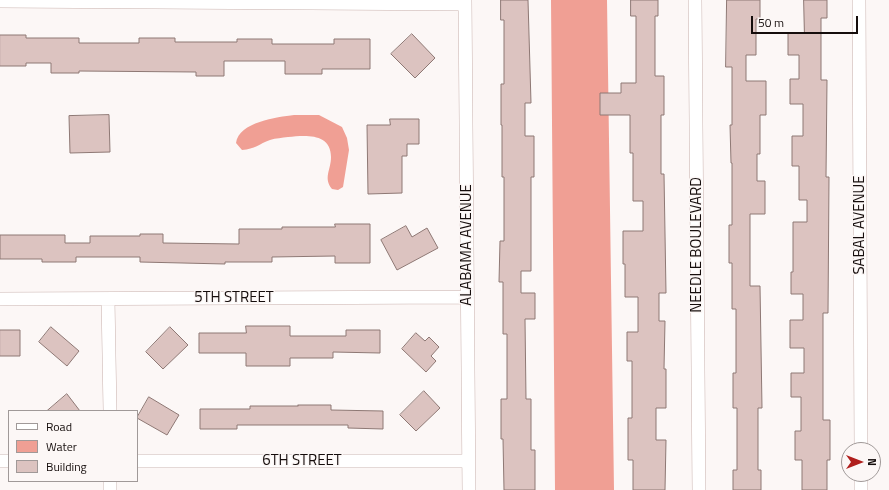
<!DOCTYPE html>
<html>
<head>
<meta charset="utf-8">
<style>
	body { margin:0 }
	#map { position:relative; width:889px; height:490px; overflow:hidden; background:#fcf7f6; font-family:"Titillium Web",sans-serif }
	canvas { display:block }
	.legend { position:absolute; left:8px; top:410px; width:130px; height:72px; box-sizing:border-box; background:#fcf7f6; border:1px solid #a09998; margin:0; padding:5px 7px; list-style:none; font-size:12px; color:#150d0c }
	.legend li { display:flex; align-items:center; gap:8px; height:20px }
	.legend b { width:20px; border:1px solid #a09998 }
	.north { position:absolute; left:841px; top:442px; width:40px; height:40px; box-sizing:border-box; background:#fcf7f6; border:1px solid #a09998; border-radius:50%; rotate:90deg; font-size:11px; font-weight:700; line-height:16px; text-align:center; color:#150d0c }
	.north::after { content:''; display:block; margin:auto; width:14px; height:18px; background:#b01f1d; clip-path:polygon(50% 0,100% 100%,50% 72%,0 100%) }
	.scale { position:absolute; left:751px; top:16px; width:107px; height:18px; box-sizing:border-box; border:2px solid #150d0c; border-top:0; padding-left:5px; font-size:12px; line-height:14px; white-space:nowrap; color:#150d0c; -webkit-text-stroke:3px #fcf7f6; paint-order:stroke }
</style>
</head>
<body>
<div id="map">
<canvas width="889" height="490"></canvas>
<ul class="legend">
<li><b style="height:5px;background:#fff"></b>Road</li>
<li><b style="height:11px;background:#f09f94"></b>Water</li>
<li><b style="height:11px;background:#dcc3c0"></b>Building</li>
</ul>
<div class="north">N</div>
<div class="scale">50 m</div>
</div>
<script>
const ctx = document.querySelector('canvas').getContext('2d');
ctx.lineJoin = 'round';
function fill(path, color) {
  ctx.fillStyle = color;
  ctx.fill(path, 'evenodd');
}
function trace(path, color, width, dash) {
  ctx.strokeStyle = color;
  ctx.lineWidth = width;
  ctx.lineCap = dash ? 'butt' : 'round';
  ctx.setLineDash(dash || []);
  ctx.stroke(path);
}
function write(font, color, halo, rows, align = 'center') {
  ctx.font = font + ' "Titillium Web",sans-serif';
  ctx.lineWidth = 3;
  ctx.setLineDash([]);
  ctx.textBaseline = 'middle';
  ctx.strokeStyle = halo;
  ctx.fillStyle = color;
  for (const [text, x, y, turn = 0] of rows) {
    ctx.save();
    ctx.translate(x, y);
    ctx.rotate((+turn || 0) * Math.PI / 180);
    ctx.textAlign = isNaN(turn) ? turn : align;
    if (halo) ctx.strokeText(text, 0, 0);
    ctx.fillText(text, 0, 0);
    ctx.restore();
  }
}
fill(new Path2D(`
	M 551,0 L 607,0 L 614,490 L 555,490 Z
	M 294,115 L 319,115 L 342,127 L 347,138 L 349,150 L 343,187 L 338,190 L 332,189 C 323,178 331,170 331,157 C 331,133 306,135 288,137 C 282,138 276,138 270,140 C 259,144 255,149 242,150 L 236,143 C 239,122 277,117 294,115 Z`), '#f09f94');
const building = new Path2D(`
	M 501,0 L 528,0 L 531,103 L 525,103 L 525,136 L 534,136 L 534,177 L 531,177 L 531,271 L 521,271 L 521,293 L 535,293 L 535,319 L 525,319 L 526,399 L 531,399 L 531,450 L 535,450 L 535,490 L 504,490 L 503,439 L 501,439 L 501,399 L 507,399 L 507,334 L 503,334 L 503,282 L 499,282 L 500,241 L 504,241 L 504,177 L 502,177 L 502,125 L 501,125 L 501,84 L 504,84 L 504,20 L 501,20 Z
	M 631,0 L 658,0 L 658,16 L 655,16 L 655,76 L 664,76 L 664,115 L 661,115 L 661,174 L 664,174 L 666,293 L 659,293 L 659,321 L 665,321 L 664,369 L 666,369 L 666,408 L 656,408 L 656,440 L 666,440 L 665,490 L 633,490 L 633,460 L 628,460 L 628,418 L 632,418 L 632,361 L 627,361 L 627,332 L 638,332 L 638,297 L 625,297 L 625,264 L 623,264 L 623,231 L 643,231 L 643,201 L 633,201 L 633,153 L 630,153 L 630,115 L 600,115 L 600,93 L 621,93 L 621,83 L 636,83 L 636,16 L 631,16 Z
	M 727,0 L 760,0 L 760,19 L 756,19 L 756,55 L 746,55 L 746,81 L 766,81 L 766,115 L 760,115 L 760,154 L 757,154 L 757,181 L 765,181 L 765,214 L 750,214 L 750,286 L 760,286 L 762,408 L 758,408 L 758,470 L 761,470 L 761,490 L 733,490 L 733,470 L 737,470 L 737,408 L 733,408 L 733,373 L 736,373 L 736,309 L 732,309 L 732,263 L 729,263 L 729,225 L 732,225 L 732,163 L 731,163 L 730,125 L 732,125 L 732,67 L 726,67 Z
	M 804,0 L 827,0 L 827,18 L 821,18 L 821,80 L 827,80 L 826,177 L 829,177 L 828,313 L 823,313 L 823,420 L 830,420 L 830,460 L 827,460 L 827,490 L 802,490 L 802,460 L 795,460 L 795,431 L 801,431 L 801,397 L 791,397 L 791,373 L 804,373 L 804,348 L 790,348 L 790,320 L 803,320 L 803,294 L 791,294 L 791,272 L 793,272 L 793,222 L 807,222 L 807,200 L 799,200 L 799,166 L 792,166 L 792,136 L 803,136 L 803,104 L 790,104 L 790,79 L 799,79 L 799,55 L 788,55 L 788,33 L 804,33 Z
	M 412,34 L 435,58 L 415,78 L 391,54 Z
	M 0,35 L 26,35 L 26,38 L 79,38 L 79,43 L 139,43 L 139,38 L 175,38 L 175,42 L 237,42 L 237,39 L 272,39 L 272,44 L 334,44 L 334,39 L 370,39 L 370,69 L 322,69 L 322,74 L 285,74 L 285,61 L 224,61 L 224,76 L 196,76 L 196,72 L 79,71 L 79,73 L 51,73 L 51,63 L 26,63 L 26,66 L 0,66 Z
	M 109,115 L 110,152 L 70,153 L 69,116 Z
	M 390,119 L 419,119 L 419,144 L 407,144 L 407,156 L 402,156 L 402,193 L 368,194 L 367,125 L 390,125 Z
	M 335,224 L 370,224 L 370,263 L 335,263 L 335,256 L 272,257 L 272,262 L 225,262 L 225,264 L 140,262 L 140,257 L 76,257 L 76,262 L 42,262 L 42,259 L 0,259 L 0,235 L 65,235 L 65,243 L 90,243 L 90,236 L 140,236 L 140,234 L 163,234 L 163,243 L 239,244 L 239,229 L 282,229 L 282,227 L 335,227 Z
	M 406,226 L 412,237 L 427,228 L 438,248 L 397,270 L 381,240 Z
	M 246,326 L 290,326 L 290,336 L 346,336 L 346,330 L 380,330 L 380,353 L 333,352 L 333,358 L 290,358 L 290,366 L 246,366 L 246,353 L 199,353 L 199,333 L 246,333 Z
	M 51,327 L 79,351 L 67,366 L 39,342 Z
	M 170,327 L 188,345 L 163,369 L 146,352 Z
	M 0,330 L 20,330 L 20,356 L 0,356 Z
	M 416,333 L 425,341 L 429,337 L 439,347 L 431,356 L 436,361 L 426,372 L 402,349 Z
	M 424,391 L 440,408 L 416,431 L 400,415 Z
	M 67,394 L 80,411 L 47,411 Z
	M 149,397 L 179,415 L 167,435 L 137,418 Z
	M 298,405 L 331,405 L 331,410 L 383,411 L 383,429 L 348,428 L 348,425 L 237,425 L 237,429 L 200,429 L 200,409 L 250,409 L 250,406 L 298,406 Z`);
fill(building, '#dcc3c0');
trace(building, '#8e7874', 1);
const minor = new Path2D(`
	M 465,0 L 469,490
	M 695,0 L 699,490
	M 859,0 L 861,450
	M 0,1 L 465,4
	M 0,299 L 467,297
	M 108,299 L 110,411
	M 0,461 L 9,461
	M 137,461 L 468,461
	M 861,474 L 861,490
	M 110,490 L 110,481`);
trace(minor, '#c9b2ae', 14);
trace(minor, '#fff', 13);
write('15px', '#150d0c', '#fcf7f6', [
	["SABAL AVENUE",860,225,-90],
	["ALABAMA AVENUE",467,245,-90],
	["NEEDLE BOULEVARD",697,245,-90],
	["5TH STREET",234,298],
	["6TH STREET",302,461]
]);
</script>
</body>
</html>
